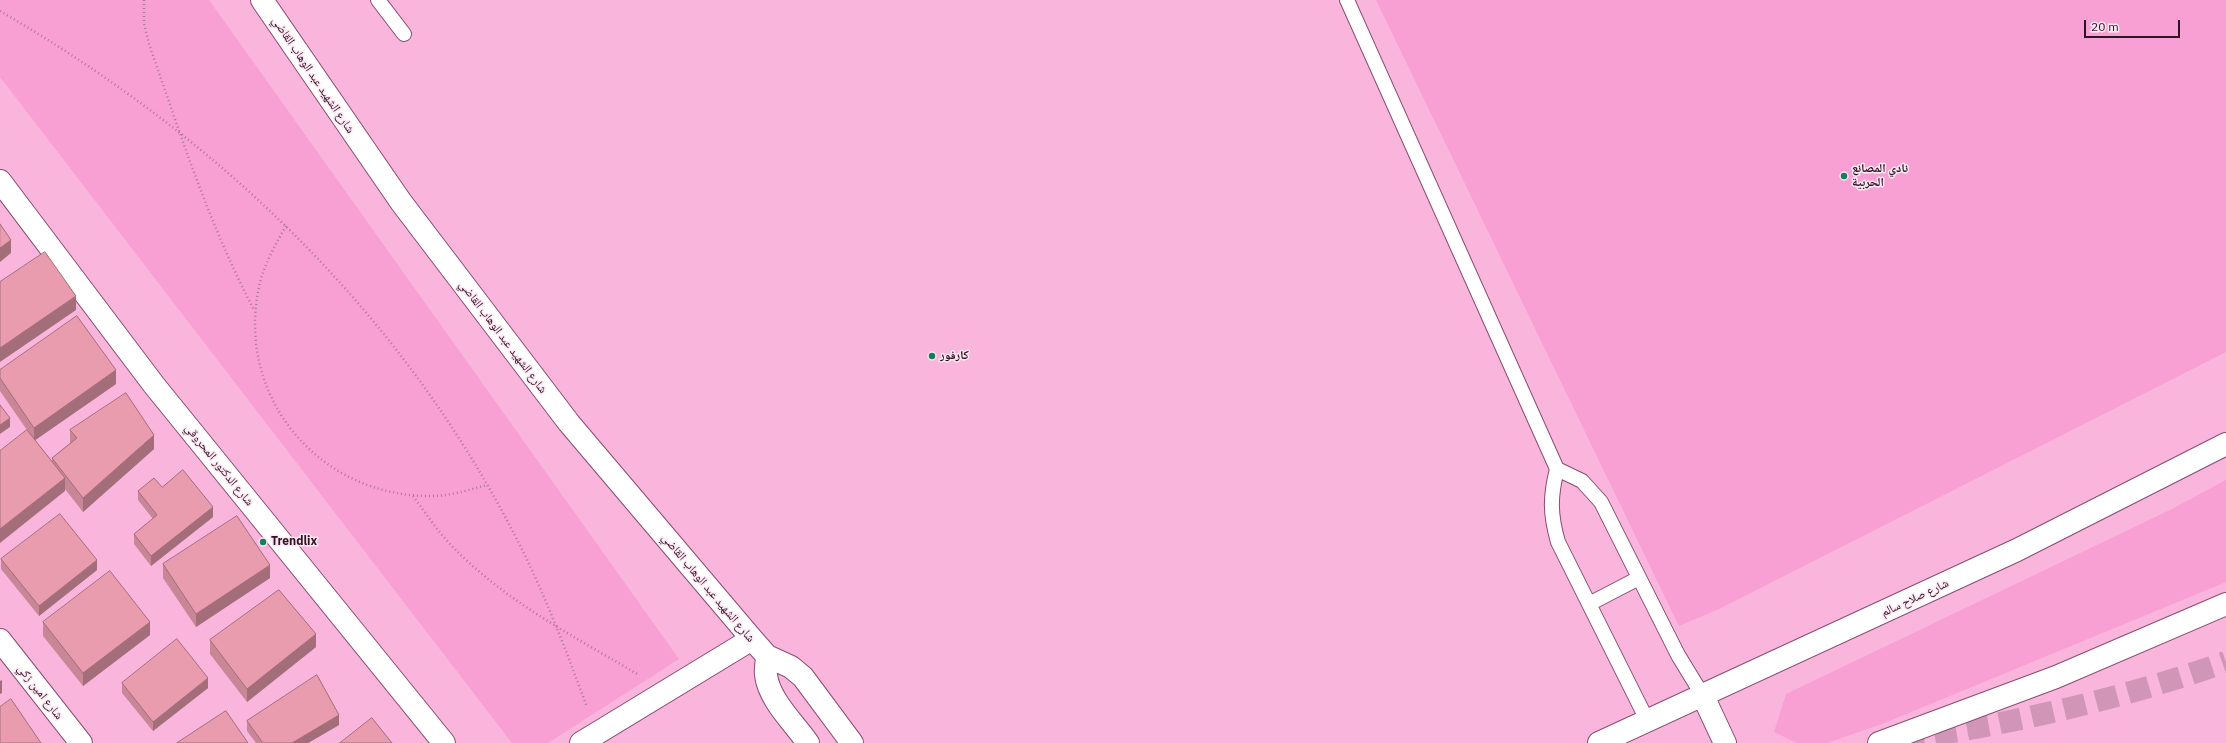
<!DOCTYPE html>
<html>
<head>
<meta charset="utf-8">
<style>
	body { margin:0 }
	#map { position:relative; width:2226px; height:743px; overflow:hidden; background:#fab5dc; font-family:"IBM Plex Sans",sans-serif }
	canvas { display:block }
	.scale { position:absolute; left:2084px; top:20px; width:96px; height:18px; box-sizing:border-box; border:2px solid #2e1424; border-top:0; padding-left:5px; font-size:12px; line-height:14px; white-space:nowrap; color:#2e1424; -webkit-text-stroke:3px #fde7f2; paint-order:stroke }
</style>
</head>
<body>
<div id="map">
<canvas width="2226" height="743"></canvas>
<div class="scale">20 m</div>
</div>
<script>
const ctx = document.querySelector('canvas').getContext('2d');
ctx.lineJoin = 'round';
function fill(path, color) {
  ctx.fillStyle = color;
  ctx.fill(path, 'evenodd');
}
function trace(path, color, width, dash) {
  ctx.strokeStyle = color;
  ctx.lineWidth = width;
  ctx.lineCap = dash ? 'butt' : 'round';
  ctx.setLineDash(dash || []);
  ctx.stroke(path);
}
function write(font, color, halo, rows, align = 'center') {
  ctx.font = font + ' "IBM Plex Sans","Noto Naskh Arabic",sans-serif';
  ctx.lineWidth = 3;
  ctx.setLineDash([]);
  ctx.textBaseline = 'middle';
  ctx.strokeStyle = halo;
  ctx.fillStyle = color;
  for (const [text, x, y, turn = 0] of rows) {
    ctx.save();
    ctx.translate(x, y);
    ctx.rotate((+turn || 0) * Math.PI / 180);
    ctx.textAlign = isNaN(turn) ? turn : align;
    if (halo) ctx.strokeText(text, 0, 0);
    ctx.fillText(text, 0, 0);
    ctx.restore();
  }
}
fill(new Path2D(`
	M 0,0 L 209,0 L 679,659 L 548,743 L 512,743 L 0,77 Z
	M 1376,0 L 2226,0 L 2226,352 L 1719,609 L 1679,626 Z
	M 2226,480 L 2226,582 L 1882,724 L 1827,743 L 1797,743 L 1774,732 L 1786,694 L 2172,509 Z`), '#f89fd3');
trace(new Path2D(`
	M 1902,740 C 2012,724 2121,699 2226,662`), '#d195b7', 22, [22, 11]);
const service = new Path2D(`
	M 378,0 L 404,34
	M 1347,0 L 1557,469 C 1550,497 1550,514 1558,542 L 1647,720
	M 1557,469 L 1582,481 L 1601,502 L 1678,655 L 1703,696
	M 1589,604 L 1639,578`);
const minor = new Path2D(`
	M 262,0 L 401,202 L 569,423 L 752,639 L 767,656 L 791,667 L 803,677 L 852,743
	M 0,181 L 154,385 L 444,743
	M 0,640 L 81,743
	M 767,656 C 767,662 765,669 766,675 C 769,700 794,723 808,743
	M 581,743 L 752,639`);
const trunk = new Path2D(`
	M 1703,696 L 1725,743
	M 1599,743 L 2017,550 L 2226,444
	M 1879,743 L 2056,677 L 2226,604`);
trace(service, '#894c70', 16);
trace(minor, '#894c70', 24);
trace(trunk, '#894c70', 24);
trace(new Path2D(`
	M 144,0 L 144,23 L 149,44 C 181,136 209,224 254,310
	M 0,11 C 215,136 394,305 510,526 C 541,584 564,645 587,707
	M 286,226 C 274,247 262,268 258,292 C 238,400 321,497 431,496 C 450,496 469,490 487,485
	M 413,496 C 425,512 436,529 450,544 C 503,600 573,636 639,675`), '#ad7896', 2.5, [1, 3]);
trace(service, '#fff', 14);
trace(minor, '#fff', 22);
trace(trunk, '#fff', 22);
fill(new Path2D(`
	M 0,370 L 116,384 L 35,440 L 52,461 L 52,458 L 70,443 L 70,430 L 154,449 L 83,512 L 65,489 L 65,491 L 27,430 L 0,391 Z
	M 162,487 L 213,517 L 151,566 L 134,544 L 134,534 L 153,519 L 138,500 L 138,491 Z
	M 1,559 L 97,570 L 39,616 L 1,569 Z
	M 163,564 L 270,578 L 196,627 L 163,578 Z
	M 43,622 L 150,635 L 83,686 L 43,636 Z
	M 210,640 L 316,647 L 247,702 L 210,654 Z
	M 122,683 L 208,688 L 153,731 L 122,693 Z
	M 247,721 L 339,725 L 308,743 L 256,743 L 247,731 Z`), '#c88696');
fill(new Path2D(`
	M 11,240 L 11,253 L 0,262 L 0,248 Z
	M 76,296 L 76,310 L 0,362 L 0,348 Z
	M 116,370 L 116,384 L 34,441 L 34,428 Z
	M 10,418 L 10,427 L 0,434 L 0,425 Z
	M 154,435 L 154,449 L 83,512 L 83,498 Z
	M 65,478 L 65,491 L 0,543 L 0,529 Z
	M 213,507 L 213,517 L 151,566 L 151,556 Z
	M 97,560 L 97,570 L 39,616 L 39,606 Z
	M 270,565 L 270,578 L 196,627 L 196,614 Z
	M 150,622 L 150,635 L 83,686 L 83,673 Z
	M 316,634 L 316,647 L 247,702 L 247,689 Z
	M 208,678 L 208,688 L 153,731 L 153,722 Z
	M 2,680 L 2,693 L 0,694 L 0,681 Z
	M 339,715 L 339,725 L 308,743 L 292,743 Z`), '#a36d7a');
const building = new Path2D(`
	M 0,224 L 11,240 L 0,248 Z
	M 45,252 L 76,296 L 0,348 L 0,282 Z
	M 77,316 L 116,370 L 34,428 L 0,378 L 0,370 Z
	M 126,393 L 154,435 L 83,498 L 52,458 L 77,438 L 70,430 Z
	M 0,405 L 10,418 L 0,425 Z
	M 27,430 L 65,478 L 0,529 L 0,451 Z
	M 183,470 L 213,507 L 151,556 L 134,534 L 157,515 L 138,491 L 154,478 L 162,487 Z
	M 60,514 L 97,560 L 39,606 L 1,559 Z
	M 237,516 L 270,565 L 196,614 L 163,564 Z
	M 110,571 L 150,622 L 83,673 L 43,622 Z
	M 279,590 L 316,634 L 247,689 L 210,640 Z
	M 177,639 L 208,678 L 153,722 L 122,683 Z
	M 317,675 L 339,715 L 292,743 L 263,743 L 247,721 Z
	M 11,699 L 41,743 L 0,743 L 0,707 Z
	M 226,711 L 248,743 L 177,743 Z
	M 372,718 L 392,743 L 340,743 Z`);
fill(building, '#e99cae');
trace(building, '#a36d7a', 1);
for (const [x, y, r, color] of [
	[1844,176,4,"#117f5b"],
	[932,356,4,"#117f5b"],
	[263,542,4,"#117f5b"]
]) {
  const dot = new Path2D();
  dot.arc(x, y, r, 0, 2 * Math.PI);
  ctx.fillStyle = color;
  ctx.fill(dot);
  trace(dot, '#fde7f2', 1.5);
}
write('12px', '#2e1424', '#fde7f2', [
	["شارع الشهيد عبد الوهاب القاضي",313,75,56],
	["شارع الشهيد عبد الوهاب القاضي",503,337,53],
	["شارع الدكتور المحروقي",219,465,51],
	["شارع الشهيد عبد الوهاب القاضي",708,588,50],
	["شارع صلاح سالم",1915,598,-25],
	["شارع امين زكي",40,692,52]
]);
write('bold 12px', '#2e1424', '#fde7f2', [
	["نادي المصانع",1852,169],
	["الحربية",1852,183],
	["كارفور",940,356],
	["Trendlix",271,542]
], 'left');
</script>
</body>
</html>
